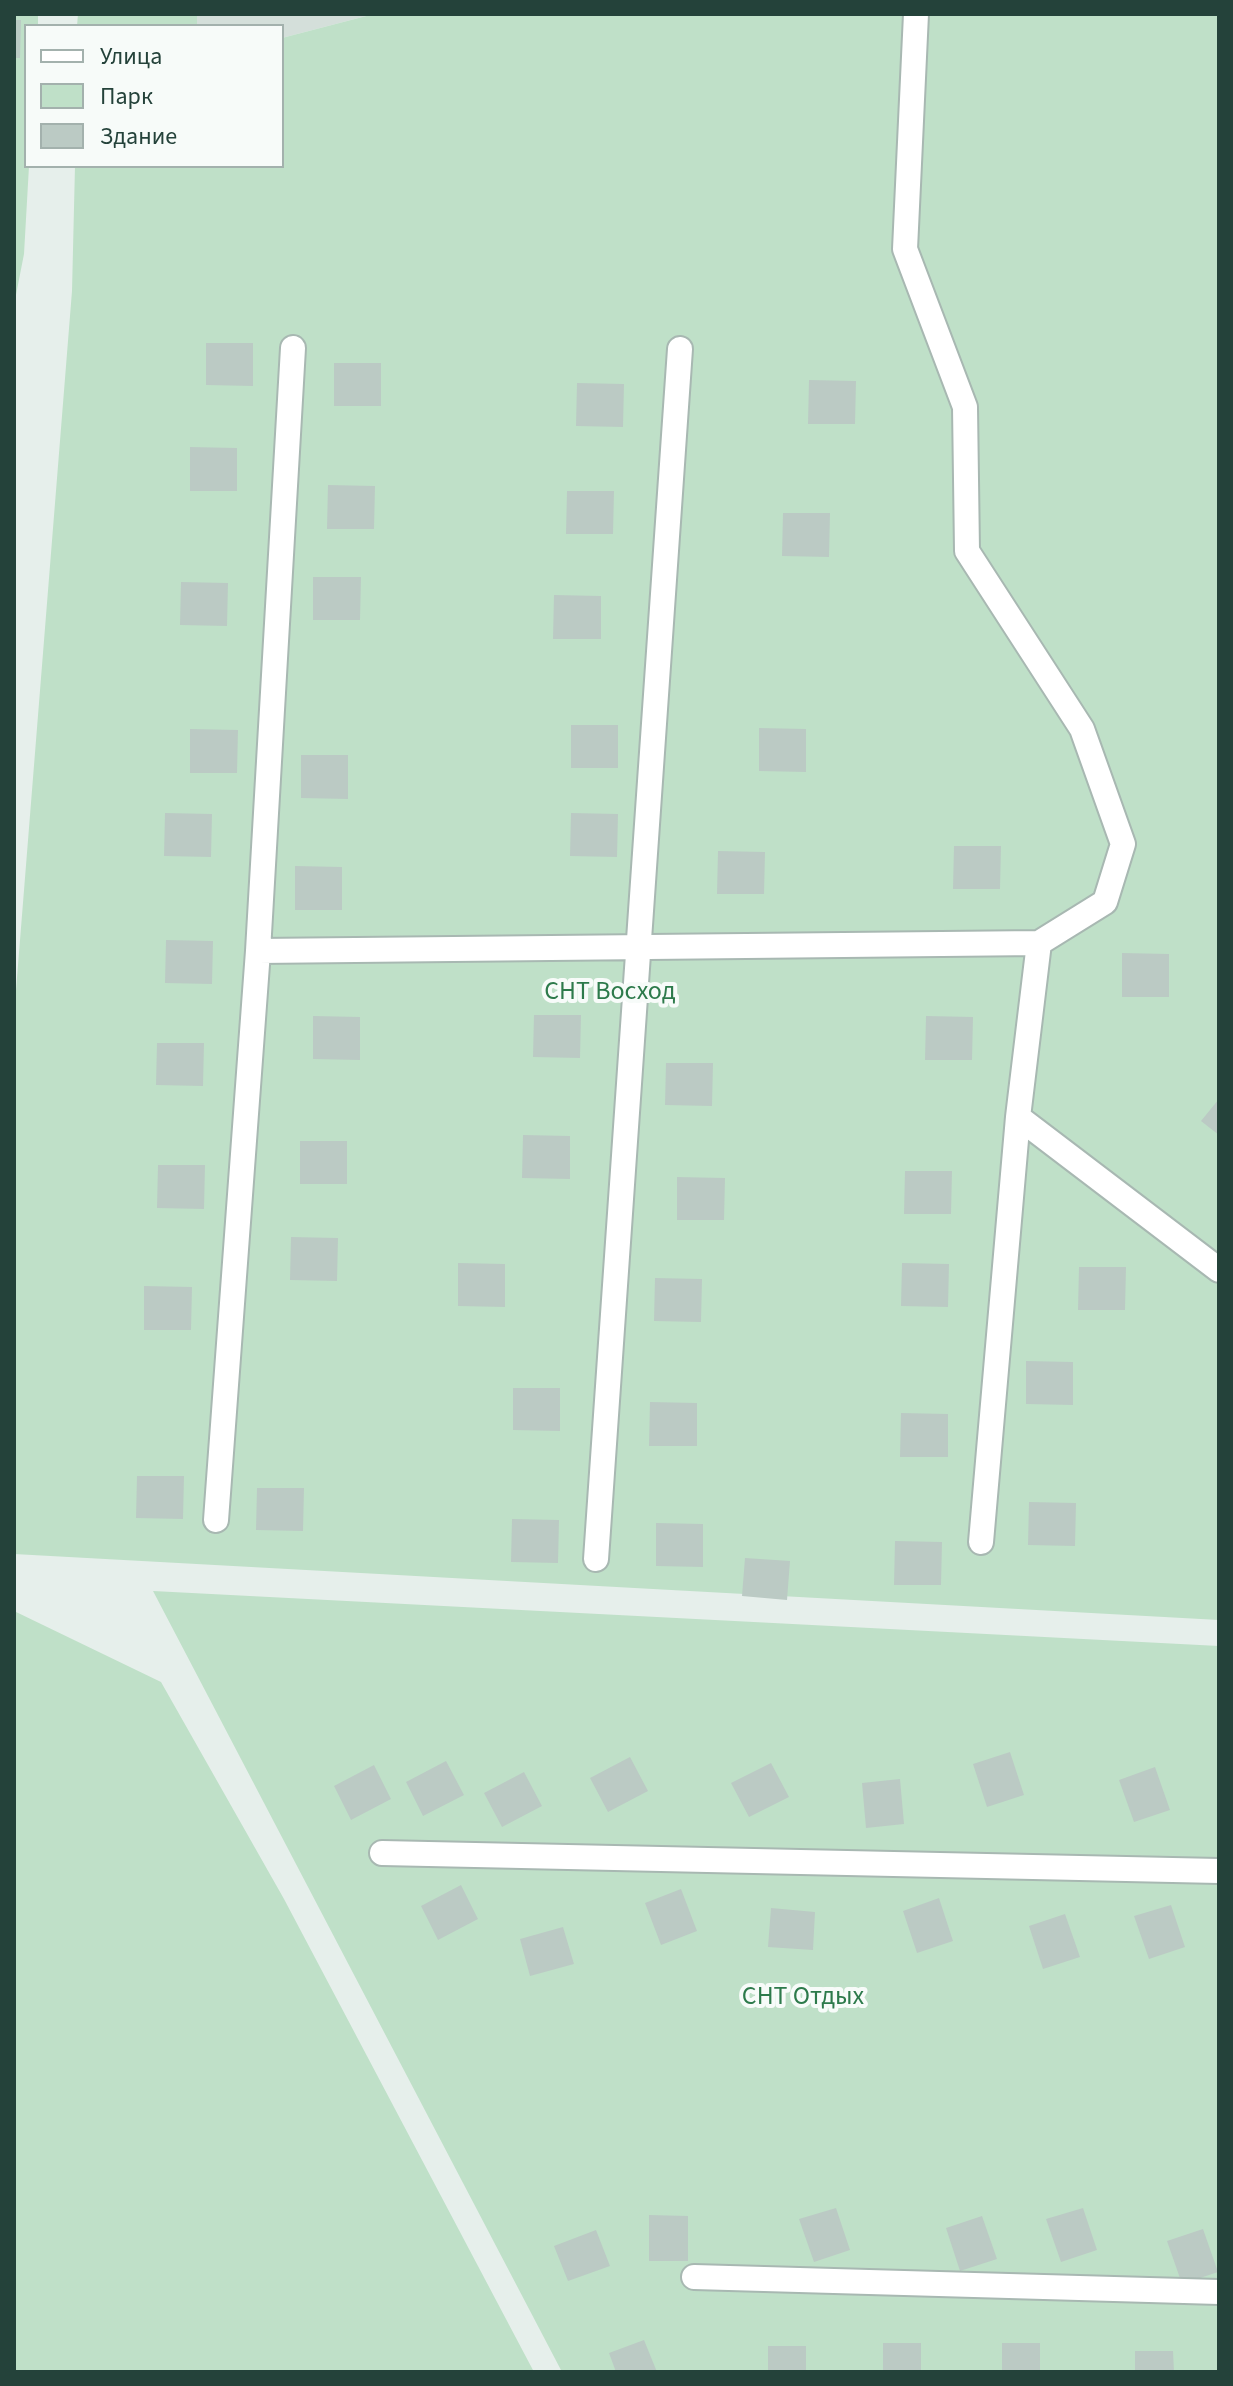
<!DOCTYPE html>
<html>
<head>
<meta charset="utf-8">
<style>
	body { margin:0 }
	#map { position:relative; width:1233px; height:2386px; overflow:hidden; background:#e6efeb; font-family:"Source Sans 3",sans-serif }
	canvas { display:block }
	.frame { position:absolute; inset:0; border:16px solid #24423a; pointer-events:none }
	.legend { position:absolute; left:24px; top:24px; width:260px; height:144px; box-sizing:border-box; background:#f7fbf9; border:2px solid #a3b1ad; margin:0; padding:10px 14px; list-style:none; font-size:24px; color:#24423a }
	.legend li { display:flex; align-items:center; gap:16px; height:40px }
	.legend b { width:40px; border:2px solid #a3b1ad }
</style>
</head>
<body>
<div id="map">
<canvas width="1233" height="2386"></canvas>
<div class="frame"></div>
<ul class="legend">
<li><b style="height:10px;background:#fff"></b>Улица</li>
<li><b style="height:22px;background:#bfe0c8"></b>Парк</li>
<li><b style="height:22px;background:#bbcac4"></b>Здание</li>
</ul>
</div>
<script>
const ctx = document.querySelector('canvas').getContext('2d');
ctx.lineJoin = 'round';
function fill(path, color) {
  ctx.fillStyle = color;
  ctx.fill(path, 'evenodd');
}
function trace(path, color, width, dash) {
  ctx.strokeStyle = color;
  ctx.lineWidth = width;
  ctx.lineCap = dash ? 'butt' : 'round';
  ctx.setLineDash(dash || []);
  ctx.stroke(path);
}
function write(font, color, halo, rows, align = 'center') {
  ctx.font = font + ' "Source Sans 3",sans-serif';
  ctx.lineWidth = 8;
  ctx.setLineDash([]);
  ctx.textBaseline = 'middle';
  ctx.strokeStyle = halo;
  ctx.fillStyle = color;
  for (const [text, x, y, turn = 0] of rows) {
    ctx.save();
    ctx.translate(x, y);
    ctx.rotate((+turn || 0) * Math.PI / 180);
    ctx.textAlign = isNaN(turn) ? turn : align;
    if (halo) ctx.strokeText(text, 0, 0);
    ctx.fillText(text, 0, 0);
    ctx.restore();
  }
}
fill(new Path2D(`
	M 197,14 L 374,14 L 282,38 L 282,26 L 197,26 Z`), '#d4dfda');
fill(new Path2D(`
	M 14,14 L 38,14 L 38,26 L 26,26 L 26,166 L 29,166 L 24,254 L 14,305 Z
	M 78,14 L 197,14 L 197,26 L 77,26 Z
	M 374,14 L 1219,14 L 1219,1620 L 14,1554 L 14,1015 L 72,291 L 75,166 L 282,166 L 282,38 Z
	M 153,1591 L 1219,1646 L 1219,2372 L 562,2372 Z
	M 14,1611 L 161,1682 L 284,1899 L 534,2372 L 14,2372 Z`), '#bfe0c8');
fill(new Path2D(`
	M 14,20 L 21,20 L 20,58 L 14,58 Z
	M 206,343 L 253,343 L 253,386 L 206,385 Z
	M 334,363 L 381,363 L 381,406 L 334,406 Z
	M 809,380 L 856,381 L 855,424 L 808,424 Z
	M 577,383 L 624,384 L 623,427 L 576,426 Z
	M 190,447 L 237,448 L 237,491 L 190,491 Z
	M 328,485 L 375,486 L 374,529 L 327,529 Z
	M 567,491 L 614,491 L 613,534 L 566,534 Z
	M 783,513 L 830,513 L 829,557 L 782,556 Z
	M 313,577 L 361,577 L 360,620 L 313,620 Z
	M 181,582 L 228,583 L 227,626 L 180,625 Z
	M 554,595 L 601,596 L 601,639 L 553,639 Z
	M 571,725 L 618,725 L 618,768 L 571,768 Z
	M 759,728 L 806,729 L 806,772 L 759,771 Z
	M 190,729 L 238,730 L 237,773 L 190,773 Z
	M 301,755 L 348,755 L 348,799 L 301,798 Z
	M 165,813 L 212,814 L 211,857 L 164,856 Z
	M 571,813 L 618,814 L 617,857 L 570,856 Z
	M 954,846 L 1001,846 L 1000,889 L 953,889 Z
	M 718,851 L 765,852 L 764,894 L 717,894 Z
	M 295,866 L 342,867 L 342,910 L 295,910 Z
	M 166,940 L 213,941 L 212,984 L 165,983 Z
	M 1122,953 L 1169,954 L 1169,997 L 1122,997 Z
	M 534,1015 L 581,1015 L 580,1058 L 533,1057 Z
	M 313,1016 L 360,1017 L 360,1060 L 313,1059 Z
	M 926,1016 L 973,1017 L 972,1060 L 925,1060 Z
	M 157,1043 L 204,1043 L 203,1086 L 156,1085 Z
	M 666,1063 L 713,1063 L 712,1106 L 665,1105 Z
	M 1219,1099 L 1219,1135 L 1201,1121 Z
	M 523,1135 L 570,1136 L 570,1179 L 522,1178 Z
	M 300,1141 L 347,1141 L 347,1184 L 300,1184 Z
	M 158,1165 L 205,1165 L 204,1209 L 157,1208 Z
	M 905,1171 L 952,1171 L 951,1214 L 904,1214 Z
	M 677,1177 L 725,1178 L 724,1220 L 677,1220 Z
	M 291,1237 L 338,1238 L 337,1281 L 290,1280 Z
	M 458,1263 L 505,1264 L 505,1307 L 458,1306 Z
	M 902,1263 L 949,1264 L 948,1307 L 901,1306 Z
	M 1079,1267 L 1126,1267 L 1125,1310 L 1078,1310 Z
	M 655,1278 L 702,1279 L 701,1322 L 654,1321 Z
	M 144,1286 L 192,1287 L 191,1330 L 144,1330 Z
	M 1026,1361 L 1073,1362 L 1073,1405 L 1026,1404 Z
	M 513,1388 L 560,1388 L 560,1431 L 513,1430 Z
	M 650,1402 L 697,1403 L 697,1446 L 649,1446 Z
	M 901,1413 L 948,1414 L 948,1457 L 900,1457 Z
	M 137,1476 L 184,1476 L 183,1519 L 136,1518 Z
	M 257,1488 L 304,1488 L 303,1531 L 256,1530 Z
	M 1029,1502 L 1076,1503 L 1075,1546 L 1028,1545 Z
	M 512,1519 L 559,1520 L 558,1563 L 511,1562 Z
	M 656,1523 L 703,1524 L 703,1567 L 656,1566 Z
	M 895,1541 L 942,1542 L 941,1585 L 894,1585 Z
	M 745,1558 L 790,1561 L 787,1600 L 742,1596 Z
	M 1010,1752 L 1024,1795 L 987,1807 L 973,1764 Z
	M 630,1757 L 648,1791 L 608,1812 L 590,1778 Z
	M 446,1761 L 464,1795 L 423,1816 L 406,1782 Z
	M 771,1763 L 789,1797 L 749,1817 L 731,1783 Z
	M 374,1765 L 391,1799 L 351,1820 L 334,1786 Z
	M 1155,1767 L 1170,1810 L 1134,1822 L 1119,1780 Z
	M 524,1772 L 542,1806 L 502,1827 L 484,1793 Z
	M 900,1779 L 904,1824 L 866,1828 L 862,1783 Z
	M 461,1885 L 478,1919 L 438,1940 L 421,1906 Z
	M 681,1889 L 697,1931 L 661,1945 L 645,1903 Z
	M 939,1898 L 953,1941 L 917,1953 L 903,1911 Z
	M 1171,1905 L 1185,1947 L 1149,1959 L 1134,1916 Z
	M 771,1908 L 815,1912 L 813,1950 L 768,1947 Z
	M 1065,1914 L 1080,1957 L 1043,1969 L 1029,1926 Z
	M 563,1927 L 574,1964 L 530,1976 L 520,1939 Z
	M 836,2208 L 850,2250 L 814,2262 L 799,2219 Z
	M 1083,2208 L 1097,2250 L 1061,2262 L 1046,2219 Z
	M 649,2215 L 688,2216 L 688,2261 L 649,2261 Z
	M 982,2216 L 997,2259 L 960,2271 L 946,2228 Z
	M 1203,2229 L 1218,2272 L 1182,2284 L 1167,2241 Z
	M 596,2230 L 610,2266 L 568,2281 L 554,2246 Z
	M 644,2340 L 657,2372 L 616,2372 L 609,2353 Z
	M 883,2343 L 921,2343 L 921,2372 L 883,2372 Z
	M 1002,2343 L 1040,2343 L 1040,2372 L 1002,2372 Z
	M 768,2346 L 806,2346 L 806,2372 L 768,2372 Z
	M 1135,2351 L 1173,2351 L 1174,2372 L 1135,2372 Z`), '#bbcac4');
const minor = new Path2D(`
	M 258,951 L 1039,943 L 1105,902 L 1123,844 L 1082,729 L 967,551 L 965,407 L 905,249 L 916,14
	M 1018,1117 L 1219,1270
	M 216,1520 L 258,951 L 293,348
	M 981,1542 L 1018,1117 L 1039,943
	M 596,1559 L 680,349
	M 382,1853 L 1219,1871
	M 694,2277 L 1219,2292`);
trace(minor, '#a8b8b2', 28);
trace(minor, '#fff', 24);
write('26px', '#2d7a4b', '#f7fbf9', [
	["СНТ Восход",610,993],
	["СНТ Отдых",803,1998]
]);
</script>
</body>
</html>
